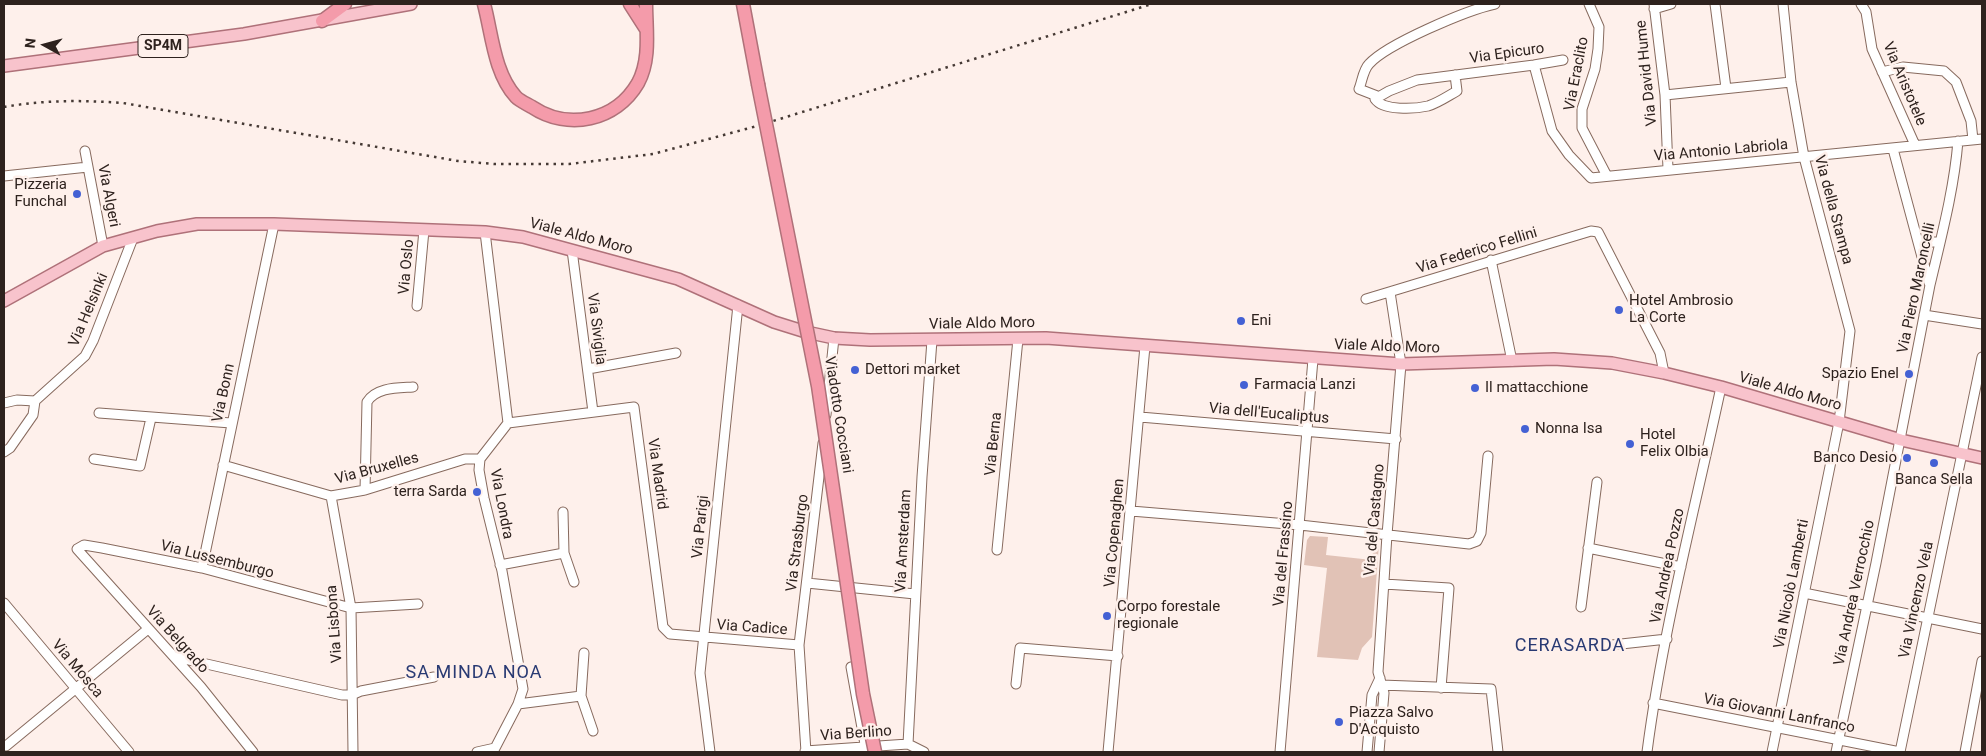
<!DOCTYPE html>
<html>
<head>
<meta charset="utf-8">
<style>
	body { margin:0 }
	#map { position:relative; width:1986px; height:756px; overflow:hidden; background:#fef0eb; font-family:Roboto,sans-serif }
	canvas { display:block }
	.frame { position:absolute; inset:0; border:5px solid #2e221e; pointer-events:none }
	.north { position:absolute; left:20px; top:20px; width:50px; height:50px; -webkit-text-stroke:4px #fef0eb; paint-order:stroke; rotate:277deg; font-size:14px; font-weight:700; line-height:20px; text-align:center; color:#2e221e }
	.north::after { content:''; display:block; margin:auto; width:18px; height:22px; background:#2e221e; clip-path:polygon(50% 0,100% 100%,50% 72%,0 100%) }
</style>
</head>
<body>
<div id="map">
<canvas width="1986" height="756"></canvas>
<div class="frame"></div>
<div class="north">N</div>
</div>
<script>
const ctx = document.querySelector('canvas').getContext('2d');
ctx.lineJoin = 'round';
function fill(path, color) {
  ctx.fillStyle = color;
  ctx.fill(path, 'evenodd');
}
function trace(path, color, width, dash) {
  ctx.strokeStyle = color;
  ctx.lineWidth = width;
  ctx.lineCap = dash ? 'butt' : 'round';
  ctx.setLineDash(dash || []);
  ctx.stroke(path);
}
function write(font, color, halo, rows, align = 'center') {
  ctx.font = font + ' Roboto,sans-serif';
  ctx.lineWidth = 5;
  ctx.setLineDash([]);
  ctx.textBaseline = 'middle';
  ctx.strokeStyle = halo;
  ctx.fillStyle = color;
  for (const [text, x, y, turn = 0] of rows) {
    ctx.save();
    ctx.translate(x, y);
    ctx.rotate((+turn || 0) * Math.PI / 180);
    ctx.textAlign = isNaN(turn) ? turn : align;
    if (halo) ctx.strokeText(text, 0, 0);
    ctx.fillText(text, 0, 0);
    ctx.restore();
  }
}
fill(new Path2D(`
	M 1310,536 L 1328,537 L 1326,555 L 1372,560 L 1374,541 L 1379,544 L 1372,637 L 1362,648 L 1358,660 L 1317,657 L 1327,568 L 1304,565 L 1307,540 Z`), '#e1c2b6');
const minor = new Path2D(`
	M 1589,4 L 1599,27 L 1598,49 L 1595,69 L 1582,109 L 1582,128 L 1607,176
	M 1654,4 L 1665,95 L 1668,169
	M 1715,4 L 1726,88
	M 1861,4 L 1866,12 L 1872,49 L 1915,145
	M 1654,9 L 1671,4
	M 1534,65 L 1552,131 L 1569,155 L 1591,178 L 1982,139
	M 1882,72 L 1903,67 L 1944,71 L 1956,82 L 1971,121 L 1973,140
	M 1455,75 L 1457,91 C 1448,96 1438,103 1428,106 C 1415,109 1383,111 1375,99 L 1389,91 L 1417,80 L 1534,65 L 1563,60
	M 1665,95 L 1791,82
	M 1377,96 L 1359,89 C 1362,82 1363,70 1369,64 C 1387,44 1467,10 1495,4
	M 1893,149 L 1929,283
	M 85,151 L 103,246
	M 4,176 L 88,167
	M 485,232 L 508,423 L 480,459 L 479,470 L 484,498 L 502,571 L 523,689 L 518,704 L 493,752
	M 1918,242 L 1940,242
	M 572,250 L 593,412
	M 1491,260 L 1512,361
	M 1366,299 L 1591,231 L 1598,232 L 1660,353 L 1664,373
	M 417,306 L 424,230
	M 1924,315 L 1982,324
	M 588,369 L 676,353
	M 4,403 L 17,400 L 35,401
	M 99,413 L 231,423
	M 826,415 L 834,338
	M 1140,417 L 1396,439
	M 508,423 L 634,407 L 663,627 L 670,634 L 799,645
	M 4,452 L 10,448 L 33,415 L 35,401 L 85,356 L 93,341 L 133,238
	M 94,459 L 140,466 L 151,418
	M 223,465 L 331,496 L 365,490 L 465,459 L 480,459
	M 365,490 L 367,402 C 376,387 398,388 413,387
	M 331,496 L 351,608 L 353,752
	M 1131,511 L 1300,525 L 1469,544 L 1477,541 L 1481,533 L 1488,456
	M 563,512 L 564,553 L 574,582
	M 1588,548 L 1681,567
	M 997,550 L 1018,339
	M 500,565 L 564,553
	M 202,568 L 274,224
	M 807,583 L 915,594
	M 1384,584 L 1449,588 L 1441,688
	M 1804,593 L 1982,629
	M 4,603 L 129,752
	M 1581,607 L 1597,482
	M 1603,646 L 1667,639
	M 584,653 L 581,696 L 593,731
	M 176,657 L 342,695 L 352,695 L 361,691 L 434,677
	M 851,667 L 866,750
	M 1016,684 L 1020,648 L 1118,656
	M 1381,685 L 1491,689 L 1498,752
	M 1653,703 L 1900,752
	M 518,704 L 581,696
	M 908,744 L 922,477 L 932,340
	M 908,744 L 924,752
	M 6,746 L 148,629
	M 805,751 L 908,744
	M 253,752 L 201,687 L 77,549 L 84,545 L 102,548 L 202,568 L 351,608 L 418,604
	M 477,752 L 495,748
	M 710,752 L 700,673 L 738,305
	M 806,752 L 799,645 L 823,443
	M 1108,752 L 1145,346
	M 1280,752 L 1313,359
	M 1367,752 L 1372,695 L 1380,678
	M 1379,752 L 1384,693 L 1378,672 L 1387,535 L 1401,364 L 1390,292
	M 1647,752 C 1663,629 1695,509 1721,387
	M 1772,752 L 1839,422 L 1850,331 L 1804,157 L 1791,82 L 1783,4
	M 1836,752 L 1876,563 L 1930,285 C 1941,238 1954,190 1958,141
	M 1900,752 L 1982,357
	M 1965,752 L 1982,661`);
const major = new Path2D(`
	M 4,66 L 244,34 L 411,4
	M 4,301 L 103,246 L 157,231 L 197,224 L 274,224 L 485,232 L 523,237 L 678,279 L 774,322 L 806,332 L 834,338 L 870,340 L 1046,338 L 1401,364 L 1554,359 L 1612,363 L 1664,373 L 1721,387 L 1901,440 L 1982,458`);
const highway = new Path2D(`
	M 484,4 C 492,34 494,73 516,97 C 520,101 527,104 532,107 C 568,131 616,121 638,83 C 651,59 646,30 646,4
	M 630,4 L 646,29
	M 743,4 L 758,84
	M 322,21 L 345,4`);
trace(minor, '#876a5e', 11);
trace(major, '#af7179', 14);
trace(highway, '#af7179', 15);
trace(minor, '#fff', 9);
trace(major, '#f8c3cc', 11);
trace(highway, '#f49baa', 12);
trace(new Path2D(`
	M 4,107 C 43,100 83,100 123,103 L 458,161 L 494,164 L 569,164 L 653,154 L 757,126 L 1152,4`), '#453934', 2.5, [2.5, 5]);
const highwayBridge = new Path2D(`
	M 758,84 L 818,386 L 863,694 L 875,752`);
trace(highwayBridge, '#af7179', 15, []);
trace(highwayBridge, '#f49baa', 12);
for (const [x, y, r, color] of [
	[77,194,5,"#4461d4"],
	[1619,310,5,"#4461d4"],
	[1241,321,5,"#4461d4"],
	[855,370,5,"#4461d4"],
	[1909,374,5,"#4461d4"],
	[1244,385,5,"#4461d4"],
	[1475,388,5,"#4461d4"],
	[1525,429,5,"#4461d4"],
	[1630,444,5,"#4461d4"],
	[1907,458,5,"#4461d4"],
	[1934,463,5,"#4461d4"],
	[477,492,5,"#4461d4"],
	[1107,616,5,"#4461d4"],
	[1339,722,5,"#4461d4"]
]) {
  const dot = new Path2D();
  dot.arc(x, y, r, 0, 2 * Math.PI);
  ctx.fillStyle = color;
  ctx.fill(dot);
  trace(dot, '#fef0eb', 2);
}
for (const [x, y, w] of [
	[163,46,50]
]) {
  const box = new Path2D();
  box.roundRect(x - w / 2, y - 11.5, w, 23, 4);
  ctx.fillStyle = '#fef0eb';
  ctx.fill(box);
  trace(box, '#2e221e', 1);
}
write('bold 14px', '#2e221e', null, [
	["SP4M",163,46]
]);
write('15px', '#2e221e', '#fef0eb', [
	["Via Epicuro",1507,54,-8],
	["Via David Hume",1647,73,-96],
	["Via Eraclito",1577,74,-79],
	["Via Aristotele",1904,84,67],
	["Via Antonio Labriola",1721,151,-5],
	["Via Algeri",108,196,79],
	["Via della Stampa",1833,210,75],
	["Viale Aldo Moro",581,237,15],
	["Via Federico Fellini",1477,251,-17],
	["Via Oslo",407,267,-85],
	["Via Piero Maroncelli",1917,288,-78],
	["Via Helsinki",89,310,-67],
	["Viale Aldo Moro",982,324,-1],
	["Via Siviglia",596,329,83],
	["Viale Aldo Moro",1387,347,2],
	["Viale Aldo Moro",1790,392,16],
	["Via Bonn",224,393,-78],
	["Via dell'Eucaliptus",1269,414,5],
	["Viadotto Cocciani",838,415,81],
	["Via Berna",994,444,-84],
	["Via Bruxelles",377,469,-15],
	["Via Madrid",657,474,82],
	["Via Londra",501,504,79],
	["Via del Castagno",1375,520,-85],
	["Via Parigi",701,527,-84],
	["Via Copenaghen",1115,533,-85],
	["Via Amsterdam",904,541,-87],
	["Via Strasburgo",798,543,-83],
	["Via del Frassino",1284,554,-85],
	["Via Lussemburgo",217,560,14],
	["Via Andrea Pozzo",1668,566,-78],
	["Via Nicolò Lamberti",1792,584,-79],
	["Via Andrea Verrocchio",1855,593,-78],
	["Via Vincenzo Vela",1917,600,-78],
	["Via Lisbona",335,624,-94],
	["Via Cadice",752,628,4],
	["Via Belgrado",177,640,48],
	["Via Mosca",77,669,50],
	["Via Giovanni Lanfranco",1779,714,11],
	["Via Berlino",856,734,-4]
]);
write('15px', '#2e221e', '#fef0eb', [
	["Pizzeria",67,185,"right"],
	["Funchal",67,202,"right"],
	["Hotel Ambrosio",1629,301],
	["La Corte",1629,318],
	["Eni",1251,321],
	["Dettori market",865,370],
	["Spazio Enel",1899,374,"right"],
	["Farmacia Lanzi",1254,385],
	["Il mattacchione",1485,388],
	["Nonna Isa",1535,429],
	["Hotel",1640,435],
	["Felix Olbia",1640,452],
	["Banco Desio",1897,458,"right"],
	["Banca Sella",1934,480,"center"],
	["terra Sarda",467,492,"right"],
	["Corpo forestale",1117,607],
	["regionale",1117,624],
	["Piazza Salvo",1349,713],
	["D'Acquisto",1349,730]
], 'left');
ctx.letterSpacing = '1px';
write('18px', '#293a73', '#fef0eb', [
	["CERASARDA",1570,646],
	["SA MINDA NOA",474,673]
]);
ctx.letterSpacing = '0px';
</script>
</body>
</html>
